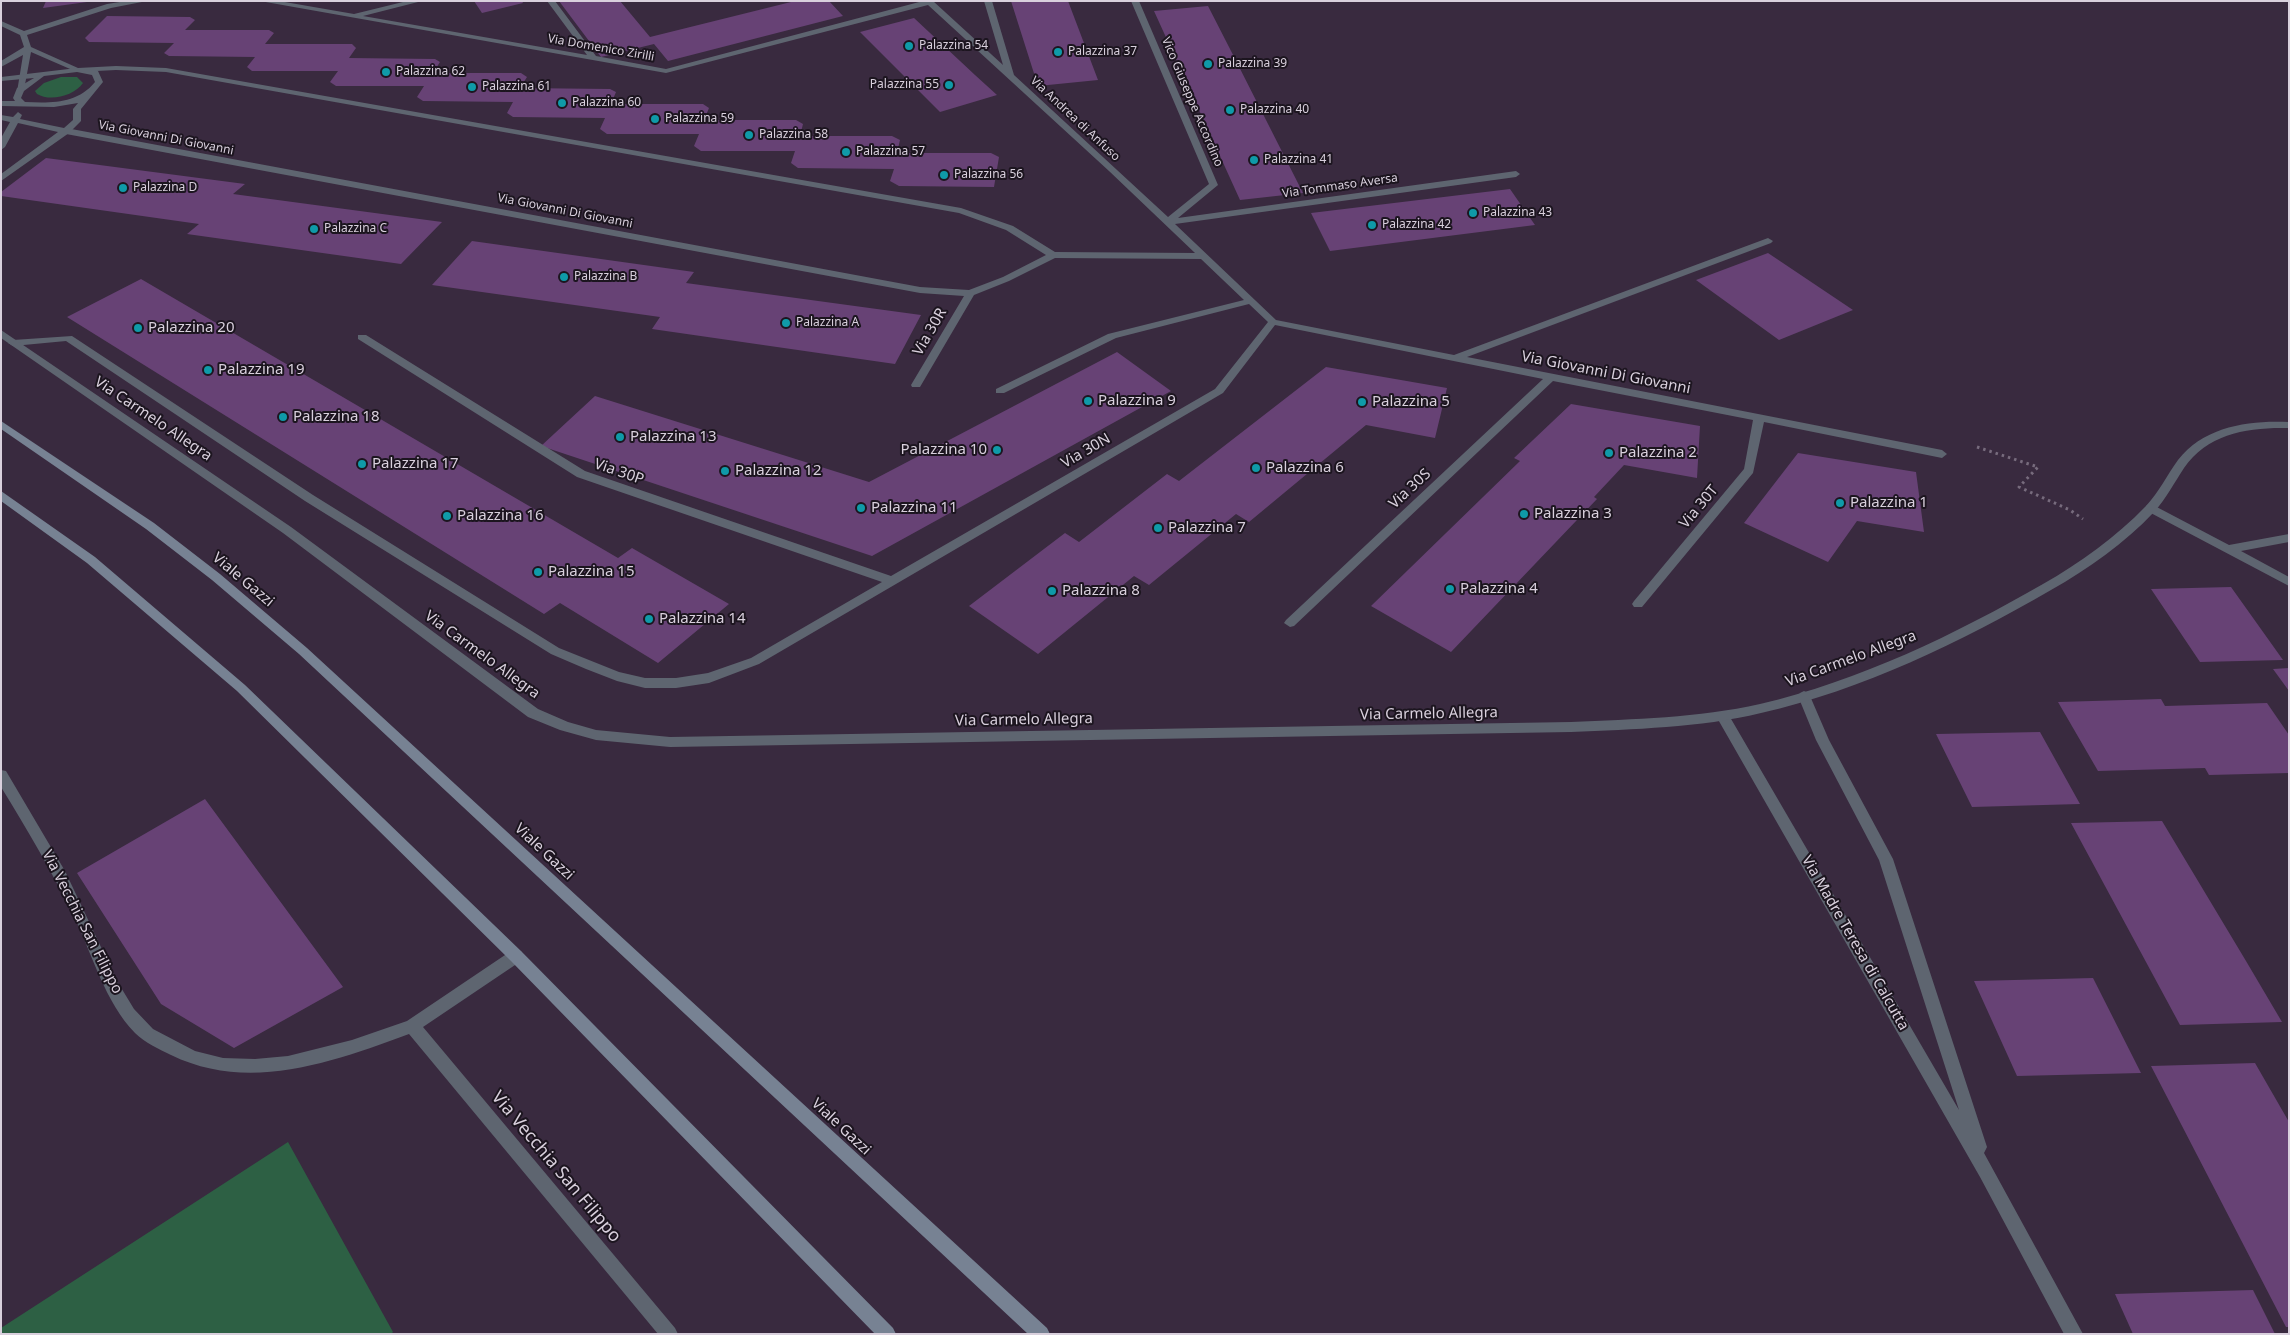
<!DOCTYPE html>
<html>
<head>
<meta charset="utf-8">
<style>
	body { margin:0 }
	#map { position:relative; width:2290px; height:1335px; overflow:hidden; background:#392a3f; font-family:"Noto Sans",sans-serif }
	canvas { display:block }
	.frame { position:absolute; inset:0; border:2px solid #d9d0dd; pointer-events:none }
</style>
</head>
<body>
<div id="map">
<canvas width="2290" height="1335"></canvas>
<div class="frame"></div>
</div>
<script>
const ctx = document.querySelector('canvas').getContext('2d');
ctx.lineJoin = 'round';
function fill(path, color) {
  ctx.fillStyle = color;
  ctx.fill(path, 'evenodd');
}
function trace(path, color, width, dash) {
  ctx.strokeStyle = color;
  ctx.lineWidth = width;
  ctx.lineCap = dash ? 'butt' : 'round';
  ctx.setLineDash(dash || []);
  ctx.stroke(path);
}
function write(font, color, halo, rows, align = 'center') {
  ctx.font = font + ' "Noto Sans",sans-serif';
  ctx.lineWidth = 4;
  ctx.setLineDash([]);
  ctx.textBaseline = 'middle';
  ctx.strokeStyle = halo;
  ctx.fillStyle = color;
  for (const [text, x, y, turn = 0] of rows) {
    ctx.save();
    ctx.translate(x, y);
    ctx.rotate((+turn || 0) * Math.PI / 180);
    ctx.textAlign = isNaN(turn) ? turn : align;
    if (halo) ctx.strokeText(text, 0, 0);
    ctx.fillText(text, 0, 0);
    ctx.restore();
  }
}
fill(new Path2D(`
	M 61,77 L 77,77 L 83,83 C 74,96 50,102 37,94 L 35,91 L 44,83 Z
	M 288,1142 L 393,1332 L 391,1334 L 1,1334 L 1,1328 Z`), '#2d6044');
fill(new Path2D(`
	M 46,1 L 87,1 L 87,2 L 43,8 Z
	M 474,1 L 522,1 L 523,3 L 482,13 Z
	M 559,1 L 620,1 L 650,37 L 795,1 L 829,1 L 843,16 L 668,61 L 654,44 L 601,57 Z
	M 1011,1 L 1068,1 L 1098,80 L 1038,86 Z
	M 1208,6 L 1229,47 L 1303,193 L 1240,200 L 1154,11 Z
	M 107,16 L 190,17 L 195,20 L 185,30 L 269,30 L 274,33 L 265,44 L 352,44 L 356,48 L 349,58 L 435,59 L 440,62 L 433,73 L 521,73 L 527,77 L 520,88 L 610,89 L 616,92 L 611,104 L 703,104 L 709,108 L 704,120 L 796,120 L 803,124 L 800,136 L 892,136 L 900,140 L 897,153 L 991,153 L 999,157 L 994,187 L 899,186 L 890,181 L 894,169 L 798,168 L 791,163 L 795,151 L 701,151 L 694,146 L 699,134 L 607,134 L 600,129 L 605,118 L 513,117 L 507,113 L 513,102 L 423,101 L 417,97 L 424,86 L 336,86 L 330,82 L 338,71 L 252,71 L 247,67 L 255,57 L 169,56 L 164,53 L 174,43 L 89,42 L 85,38 Z
	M 914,18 L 975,75 L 997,95 L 940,112 L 860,32 Z
	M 46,158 L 245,184 L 233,194 L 442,222 L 401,264 L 187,234 L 199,224 L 1,196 L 1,192 Z
	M 1510,189 L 1535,225 L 1330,251 L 1311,213 Z
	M 472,241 L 694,272 L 686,283 L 921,315 L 895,364 L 652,329 L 660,317 L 432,285 Z
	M 1768,253 L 1853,310 L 1779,340 L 1696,280 Z
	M 141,279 L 618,558 L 632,548 L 729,604 L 658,663 L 560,603 L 544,614 L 67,317 Z
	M 1117,352 L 1171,391 L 872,556 L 541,446 L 595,396 L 869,482 Z
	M 1326,367 L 1447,388 L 1435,438 L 1366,425 L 1249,522 L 1236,514 L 1149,585 L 1134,576 L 1038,654 L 969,606 L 1065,533 L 1079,542 L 1167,474 L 1179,481 Z
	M 1571,404 L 1700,426 L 1697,478 L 1624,465 L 1594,497 L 1597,499 L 1451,652 L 1371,606 L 1520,461 L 1514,458 Z
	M 1798,453 L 1916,472 L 1924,532 L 1857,521 L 1828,562 L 1744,523 Z
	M 2231,587 L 2283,660 L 2200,662 L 2151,589 Z
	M 2289,668 L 2289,691 L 2273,669 Z
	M 2161,699 L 2165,706 L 2267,703 L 2289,735 L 2289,773 L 2209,775 L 2205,768 L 2098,771 L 2058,702 Z
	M 2040,732 L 2080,804 L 1972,807 L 1936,734 Z
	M 205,799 L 343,987 L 234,1048 L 161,1004 L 77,873 Z
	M 2162,821 L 2246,961 L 2282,1022 L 2180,1025 L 2071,823 Z
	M 2093,978 L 2141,1073 L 2017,1076 L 1974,981 Z
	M 2255,1063 L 2289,1122 L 2289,1327 L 2286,1327 L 2151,1066 Z
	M 2253,1290 L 2275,1334 L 2133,1334 L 2115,1294 Z`), '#674275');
trace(new Path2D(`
	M 1977,447 L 2038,467 L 2019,487 L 2070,510 L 2083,519`), '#776b7d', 3, [2.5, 4]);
fill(new Path2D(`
	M 126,1 L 147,1 L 111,8 L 27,35 L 31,47 L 78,68 L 116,66 L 166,68 L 961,208 L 1013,226 L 1055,252 L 1195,253 L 1109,171 L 928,5 L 666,73 L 260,1 L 279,1 L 354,14 L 407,1 L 422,1 L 363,16 L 587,55 L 547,1 L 555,1 L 596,56 L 666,69 L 923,1 L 933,1 L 1003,65 L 984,1 L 992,1 L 1014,75 L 1168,217 L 1209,184 L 1131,1 L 1139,1 L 1218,185 L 1178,218 L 1516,171 L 1520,174 L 1516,177 L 1175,224 L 1276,320 L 1454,355 L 1768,238 L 1773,241 L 1771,243 L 1467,357 L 1942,450 L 1947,454 L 1942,458 L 1764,422 L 1753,473 L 1642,607 L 1634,607 L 1632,604 L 1634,601 L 1744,469 L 1753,420 L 1553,381 L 1294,626 L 1290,627 L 1284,623 L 1286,620 L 1543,379 L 1275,325 L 1223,393 L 759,664 L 709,683 L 676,688 L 645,688 L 617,681 L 586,669 L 551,654 L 305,501 L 66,341 L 13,346 L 8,343 L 13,340 L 72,336 L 313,495 L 559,648 L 619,672 L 645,678 L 676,678 L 708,673 L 751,658 L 882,582 L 577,477 L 358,339 L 358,335 L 366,335 L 585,471 L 891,576 L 1215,389 L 1268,322 L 1249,304 L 1116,338 L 1004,393 L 996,393 L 996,389 L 1108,334 L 1244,300 L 1201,259 L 1055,258 L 1009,281 L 974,295 L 920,387 L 912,387 L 911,385 L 964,296 L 920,293 L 66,134 L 62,131 L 66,128 L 920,287 L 969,290 L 1003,277 L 1046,255 L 1006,230 L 959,213 L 166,72 L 116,70 L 77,72 L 31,52 L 24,90 L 17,92 L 23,55 L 1,67 L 1,61 L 24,47 L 20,35 L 1,26 L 1,21 L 24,31 L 107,4 Z
	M 2151,504 L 2229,545 L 2289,534 L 2289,542 L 2241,551 L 2289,577 L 2289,586 L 2147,511 L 2145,508 L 2147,505 Z
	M 1804,691 L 1808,693 L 1810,696 L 1829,740 L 1893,859 L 1987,1147 L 1984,1153 L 2083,1334 L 2064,1334 L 1980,1177 L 1716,716 L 1717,712 L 1727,712 L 1959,1110 L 1879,860 L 1816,740 L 1798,696 L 1800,693 Z
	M 1,770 L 6,771 L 65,871 L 117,981 L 134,1009 L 153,1029 L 195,1051 L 223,1058 L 255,1059 L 288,1056 L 352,1040 L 407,1021 L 511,951 L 516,950 L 521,951 L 523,956 L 521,961 L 423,1027 L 675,1328 L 678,1334 L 658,1334 L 409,1034 C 333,1062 249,1093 171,1055 C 159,1049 145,1043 135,1033 C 105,1002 92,954 74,916 C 52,872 27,829 1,787 Z`), '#5e6570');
fill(new Path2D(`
	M 77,68 L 98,71 L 103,82 L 81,109 L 81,121 L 69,133 L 1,181 L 1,174 L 58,132 L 18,123 L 5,147 L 1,150 L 1,138 L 10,122 L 1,120 L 1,115 L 13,117 L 18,112 L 22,115 L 20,119 L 64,128 L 73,120 L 73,109 L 78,103 L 54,107 L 1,106 L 1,101 L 15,101 L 13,98 L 17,88 L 34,78 L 1,81 L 1,77 ZM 77,72 L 92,75 L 95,82 C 77,104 52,103 25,102 L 21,98 L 24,91 L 44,76 Z
	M 1,330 L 291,527 L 538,709 L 568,722 L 596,730 L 670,737 L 1571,722 C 1634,719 1698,718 1760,704 C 1859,681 1956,634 2043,584 C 2080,563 2116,537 2146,506 C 2159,492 2167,475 2178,460 C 2204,426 2250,420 2289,422 L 2289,428 C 2249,427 2208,433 2184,468 C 2174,483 2166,499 2154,512 C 2125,543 2088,569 2051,590 C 1961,642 1862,690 1761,713 C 1699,728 1634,729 1571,732 L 670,747 L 596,740 L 560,730 L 528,717 L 283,533 L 1,338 Z`), '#5e6570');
fill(new Path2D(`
	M 1,421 L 154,523 L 220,574 L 307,648 L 1047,1328 L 1050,1334 L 1028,1334 L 299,654 L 212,580 L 146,529 L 1,429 Z
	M 1,491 L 95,557 L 245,685 L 521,951 L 893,1328 L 896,1334 L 875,1334 L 511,961 L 237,691 L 87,563 L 1,501 Z`), '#778293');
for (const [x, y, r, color] of [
	[909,46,5,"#0f9aa8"],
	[1058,52,5,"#0f9aa8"],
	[1208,64,5,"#0f9aa8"],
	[386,72,5,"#0f9aa8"],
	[949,85,5,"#0f9aa8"],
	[472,87,5,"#0f9aa8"],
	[562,103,5,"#0f9aa8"],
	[1230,110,5,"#0f9aa8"],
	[655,119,5,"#0f9aa8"],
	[749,135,5,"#0f9aa8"],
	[846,152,5,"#0f9aa8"],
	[1254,160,5,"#0f9aa8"],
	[944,175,5,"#0f9aa8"],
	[123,188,5,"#0f9aa8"],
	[1473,213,5,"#0f9aa8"],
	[1372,225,5,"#0f9aa8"],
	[314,229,5,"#0f9aa8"],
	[564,277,5,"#0f9aa8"],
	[786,323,5,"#0f9aa8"],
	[138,328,5,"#0f9aa8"],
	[208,370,5,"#0f9aa8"],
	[1088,401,5,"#0f9aa8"],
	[1362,402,5,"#0f9aa8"],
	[283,417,5,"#0f9aa8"],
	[620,437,5,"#0f9aa8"],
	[997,450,5,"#0f9aa8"],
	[1609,453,5,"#0f9aa8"],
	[362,464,5,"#0f9aa8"],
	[1256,468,5,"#0f9aa8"],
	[725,471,5,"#0f9aa8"],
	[1840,503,5,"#0f9aa8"],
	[861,508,5,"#0f9aa8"],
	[1524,514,5,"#0f9aa8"],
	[447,516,5,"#0f9aa8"],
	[1158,528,5,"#0f9aa8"],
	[538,572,5,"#0f9aa8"],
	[1450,589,5,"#0f9aa8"],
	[1052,591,5,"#0f9aa8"],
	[649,619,5,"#0f9aa8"]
]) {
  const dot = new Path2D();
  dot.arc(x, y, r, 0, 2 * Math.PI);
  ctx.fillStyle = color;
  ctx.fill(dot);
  trace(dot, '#1c151f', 2);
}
write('12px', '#d9d0dd', '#1c151f', [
	["Palazzina 54",919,46],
	["Palazzina 37",1068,52],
	["Palazzina 39",1218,64],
	["Palazzina 62",396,72],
	["Palazzina 55",939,85,"right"],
	["Palazzina 61",482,87],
	["Palazzina 60",572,103],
	["Palazzina 40",1240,110],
	["Palazzina 59",665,119],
	["Palazzina 58",759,135],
	["Palazzina 57",856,152],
	["Palazzina 41",1264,160],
	["Palazzina 56",954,175],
	["Palazzina D",133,188],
	["Palazzina 43",1483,213],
	["Palazzina 42",1382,225],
	["Palazzina C",324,229],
	["Palazzina B",574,277],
	["Palazzina A",796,323]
], 'left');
write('12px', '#d9d0dd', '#1c151f', [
	["Via Domenico Zirilli",601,48,10],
	["Vico Giuseppe Accordino",1192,102,67],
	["Via Andrea di Anfuso",1075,119,43],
	["Via Giovanni Di Giovanni",166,138,11],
	["Via Tommaso Aversa",1340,186,-8],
	["Via Giovanni Di Giovanni",565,211,11]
]);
write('15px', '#d9d0dd', '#1c151f', [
	["Palazzina 20",148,328],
	["Palazzina 19",218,370],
	["Palazzina 9",1098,401],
	["Palazzina 5",1372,402],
	["Palazzina 18",293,417],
	["Palazzina 13",630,437],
	["Palazzina 10",987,450,"right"],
	["Palazzina 2",1619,453],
	["Palazzina 17",372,464],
	["Palazzina 6",1266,468],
	["Palazzina 12",735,471],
	["Palazzina 1",1850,503],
	["Palazzina 11",871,508],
	["Palazzina 3",1534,514],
	["Palazzina 16",457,516],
	["Palazzina 7",1168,528],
	["Palazzina 15",548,572],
	["Palazzina 4",1460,589],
	["Palazzina 8",1062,591],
	["Palazzina 14",659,619]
], 'left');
write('15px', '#d9d0dd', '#1c151f', [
	["Via 30R",930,332,-60],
	["Via Giovanni Di Giovanni",1606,373,11],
	["Via Carmelo Allegra",153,419,34],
	["Via 30N",1086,451,-30],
	["Via 30P",619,472,19],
	["Via 30S",1410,489,-43],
	["Via 30T",1699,507,-50],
	["Viale Gazzi",243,580,40],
	["Via Carmelo Allegra",482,655,36],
	["Via Carmelo Allegra",1851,659,-20],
	["Via Carmelo Allegra",1429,714,-1],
	["Via Carmelo Allegra",1024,720,-1],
	["Viale Gazzi",544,852,43],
	["Via Vecchia San Filippo",82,922,63],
	["Via Madre Teresa di Calcutta",1855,943,60],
	["Viale Gazzi",841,1127,43]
]);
write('18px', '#d9d0dd', '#1c151f', [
	["Via Vecchia San Filippo",556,1167,50]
]);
</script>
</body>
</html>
